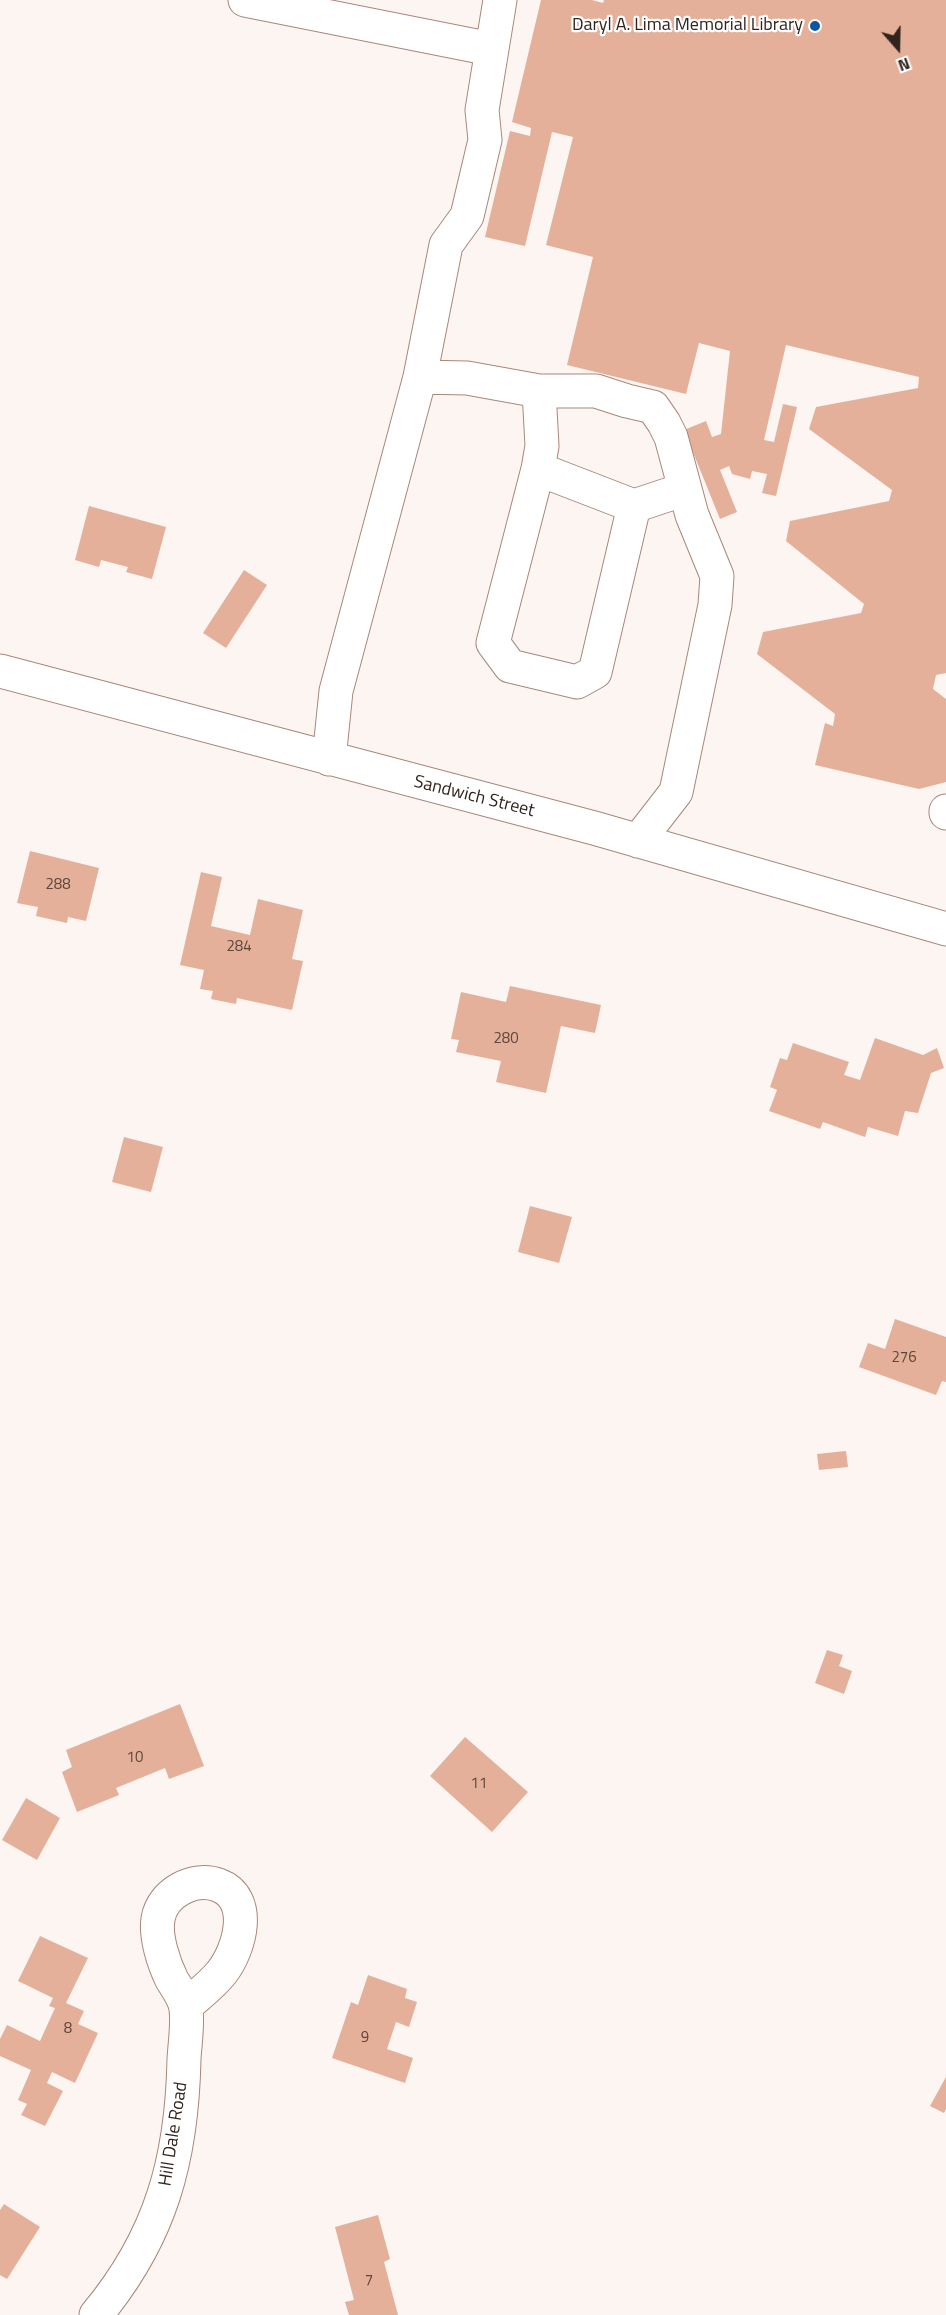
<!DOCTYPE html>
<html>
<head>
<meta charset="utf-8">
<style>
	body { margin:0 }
	#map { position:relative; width:946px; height:2315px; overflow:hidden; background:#fdf5f2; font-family:"Titillium Web",sans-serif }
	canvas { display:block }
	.north { position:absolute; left:868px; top:18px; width:60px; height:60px; -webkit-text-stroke:4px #fff; paint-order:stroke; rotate:160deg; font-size:16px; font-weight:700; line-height:24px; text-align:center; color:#31231d }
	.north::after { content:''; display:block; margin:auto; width:21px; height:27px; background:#31231d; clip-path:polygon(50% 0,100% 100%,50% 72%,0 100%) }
</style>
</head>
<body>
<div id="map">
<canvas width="946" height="2315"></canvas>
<div class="north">N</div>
</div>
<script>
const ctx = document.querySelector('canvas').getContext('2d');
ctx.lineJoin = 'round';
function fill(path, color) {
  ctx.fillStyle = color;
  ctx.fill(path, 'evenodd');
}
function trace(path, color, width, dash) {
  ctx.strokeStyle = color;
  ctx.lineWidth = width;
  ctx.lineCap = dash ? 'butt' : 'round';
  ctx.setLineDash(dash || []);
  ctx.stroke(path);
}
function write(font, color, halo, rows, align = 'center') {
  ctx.font = font + ' "Titillium Web",sans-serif';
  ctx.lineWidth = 4.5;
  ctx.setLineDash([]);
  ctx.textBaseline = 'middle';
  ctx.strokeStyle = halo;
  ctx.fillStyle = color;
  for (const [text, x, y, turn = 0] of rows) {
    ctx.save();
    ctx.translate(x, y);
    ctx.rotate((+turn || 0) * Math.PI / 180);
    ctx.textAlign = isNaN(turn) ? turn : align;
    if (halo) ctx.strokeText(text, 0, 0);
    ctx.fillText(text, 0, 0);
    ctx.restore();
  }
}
fill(new Path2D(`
	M 541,0 L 592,0 L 603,3 L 604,0 L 946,0 L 946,673 L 936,675 L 933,689 L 946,699 L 946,782 L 919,789 L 815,765 L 825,723 L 833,726 L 835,714 L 757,654 L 763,632 L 861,613 L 864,604 L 786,541 L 790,521 L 889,501 L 892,490 L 809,429 L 816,407 L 918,388 L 919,377 L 786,345 L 764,440 L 774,442 L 783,404 L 797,407 L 776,496 L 762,493 L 767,474 L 752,471 L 750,479 L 732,474 L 729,466 L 720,470 L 737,512 L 720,519 L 684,430 L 706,421 L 712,437 L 721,434 L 730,351 L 699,343 L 686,394 L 567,365 L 593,257 L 546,245 L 573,137 L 552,132 L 525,246 L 485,237 L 510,131 L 530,136 L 531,128 L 512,122 Z
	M 89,506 L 166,527 L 152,579 L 126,572 L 128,567 L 101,560 L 99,567 L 75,560 Z
	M 244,570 L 267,585 L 226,648 L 203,633 Z
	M 30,851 L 99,868 L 86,921 L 68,917 L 67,923 L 36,916 L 38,907 L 17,903 Z
	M 201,872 L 222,877 L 211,926 L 250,935 L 258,899 L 303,910 L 292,959 L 303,961 L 292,1010 L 237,998 L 236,1004 L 211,999 L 213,991 L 200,989 L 204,970 L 180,965 Z
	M 510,986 L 601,1005 L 595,1033 L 561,1026 L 546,1093 L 496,1082 L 501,1061 L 456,1052 L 459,1040 L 451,1039 L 461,992 L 506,1002 Z
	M 875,1038 L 923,1055 L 937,1048 L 944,1068 L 931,1073 L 918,1113 L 905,1111 L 898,1136 L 868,1127 L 865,1137 L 823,1122 L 820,1129 L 769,1111 L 777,1090 L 770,1087 L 780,1058 L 787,1060 L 793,1043 L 849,1062 L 844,1075 L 860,1080 Z
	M 124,1137 L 163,1147 L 151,1192 L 112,1182 Z
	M 530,1206 L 572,1217 L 559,1263 L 518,1252 Z
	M 895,1319 L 946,1337 L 946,1382 L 942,1381 L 936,1395 L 859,1367 L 868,1343 L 885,1349 Z
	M 846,1451 L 848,1467 L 819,1470 L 817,1454 Z
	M 827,1650 L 843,1655 L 839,1666 L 852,1671 L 844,1694 L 815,1683 Z
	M 180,1704 L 204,1766 L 169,1779 L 165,1768 L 116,1788 L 119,1795 L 77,1812 L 62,1772 L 72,1767 L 66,1750 Z
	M 465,1737 L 528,1792 L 492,1832 L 430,1776 Z
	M 26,1798 L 60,1818 L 37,1860 L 2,1840 Z
	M 40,1936 L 88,1958 L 66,2003 L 84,2011 L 78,2024 L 98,2033 L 75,2083 L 52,2072 L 47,2083 L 63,2091 L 45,2126 L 21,2115 L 27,2104 L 18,2100 L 31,2070 L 0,2056 L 0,2039 L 7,2025 L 40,2041 L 55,2008 L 49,2006 L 53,1998 L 18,1981 Z
	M 368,1975 L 407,1989 L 405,1998 L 417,2002 L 409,2027 L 396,2022 L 387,2049 L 413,2058 L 405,2083 L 332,2058 L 351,2002 L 358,2005 Z
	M 946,2077 L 946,2109 L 944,2113 L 930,2106 Z
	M 4,2204 L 40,2227 L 7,2279 L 0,2275 L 0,2210 Z
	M 378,2215 L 390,2259 L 384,2262 L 398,2315 L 349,2315 L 345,2302 L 354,2300 L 335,2227 Z`), '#e4b09a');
const minor = new Path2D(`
	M 245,0 L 491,49
	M 420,377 L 467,378 L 539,391 L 596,391 L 627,401 L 653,407 L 664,423 L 671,437 L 692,515 L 717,576 L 715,605 L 676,792 L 638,841
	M 539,391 L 542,446 L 538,469 L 634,506 L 685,489
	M 538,469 L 493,643 L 510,666 L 577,682 L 595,672 L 634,506
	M 0,671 L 594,828 L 946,929
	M 329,759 L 336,691 L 420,377 L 446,245 L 467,216 L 485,140 L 482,110 L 500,0
	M 946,811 L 946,813
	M 96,2315 C 161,2237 182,2159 184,2059 C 185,2042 188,2025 186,2009 C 185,1999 177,1988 172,1980 C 164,1964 155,1937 158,1919 C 162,1893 194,1876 218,1885 C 254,1898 240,1949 222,1972 C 212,1985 198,1995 186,2006`);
trace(minor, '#a98779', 35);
trace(minor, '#fff', 33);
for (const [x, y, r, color] of [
	[815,26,6,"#0a56a5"]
]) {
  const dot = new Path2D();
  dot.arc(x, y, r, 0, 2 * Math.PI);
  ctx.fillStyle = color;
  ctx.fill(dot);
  trace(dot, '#fff', 2);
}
write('15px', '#5e463c', null, [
	["288",58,885],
	["284",239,947],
	["280",506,1039],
	["276",904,1358],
	["10",135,1758],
	["11",479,1784],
	["8",68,2029],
	["9",365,2038],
	["7",369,2281]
]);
write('18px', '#31231d', '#fff', [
	["Daryl A. Lima Memorial Library",803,26]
], 'right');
write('18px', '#31231d', '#fff', [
	["Sandwich Street",474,797,14],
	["Hill Dale Road",174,2134,-81]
]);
</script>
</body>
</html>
